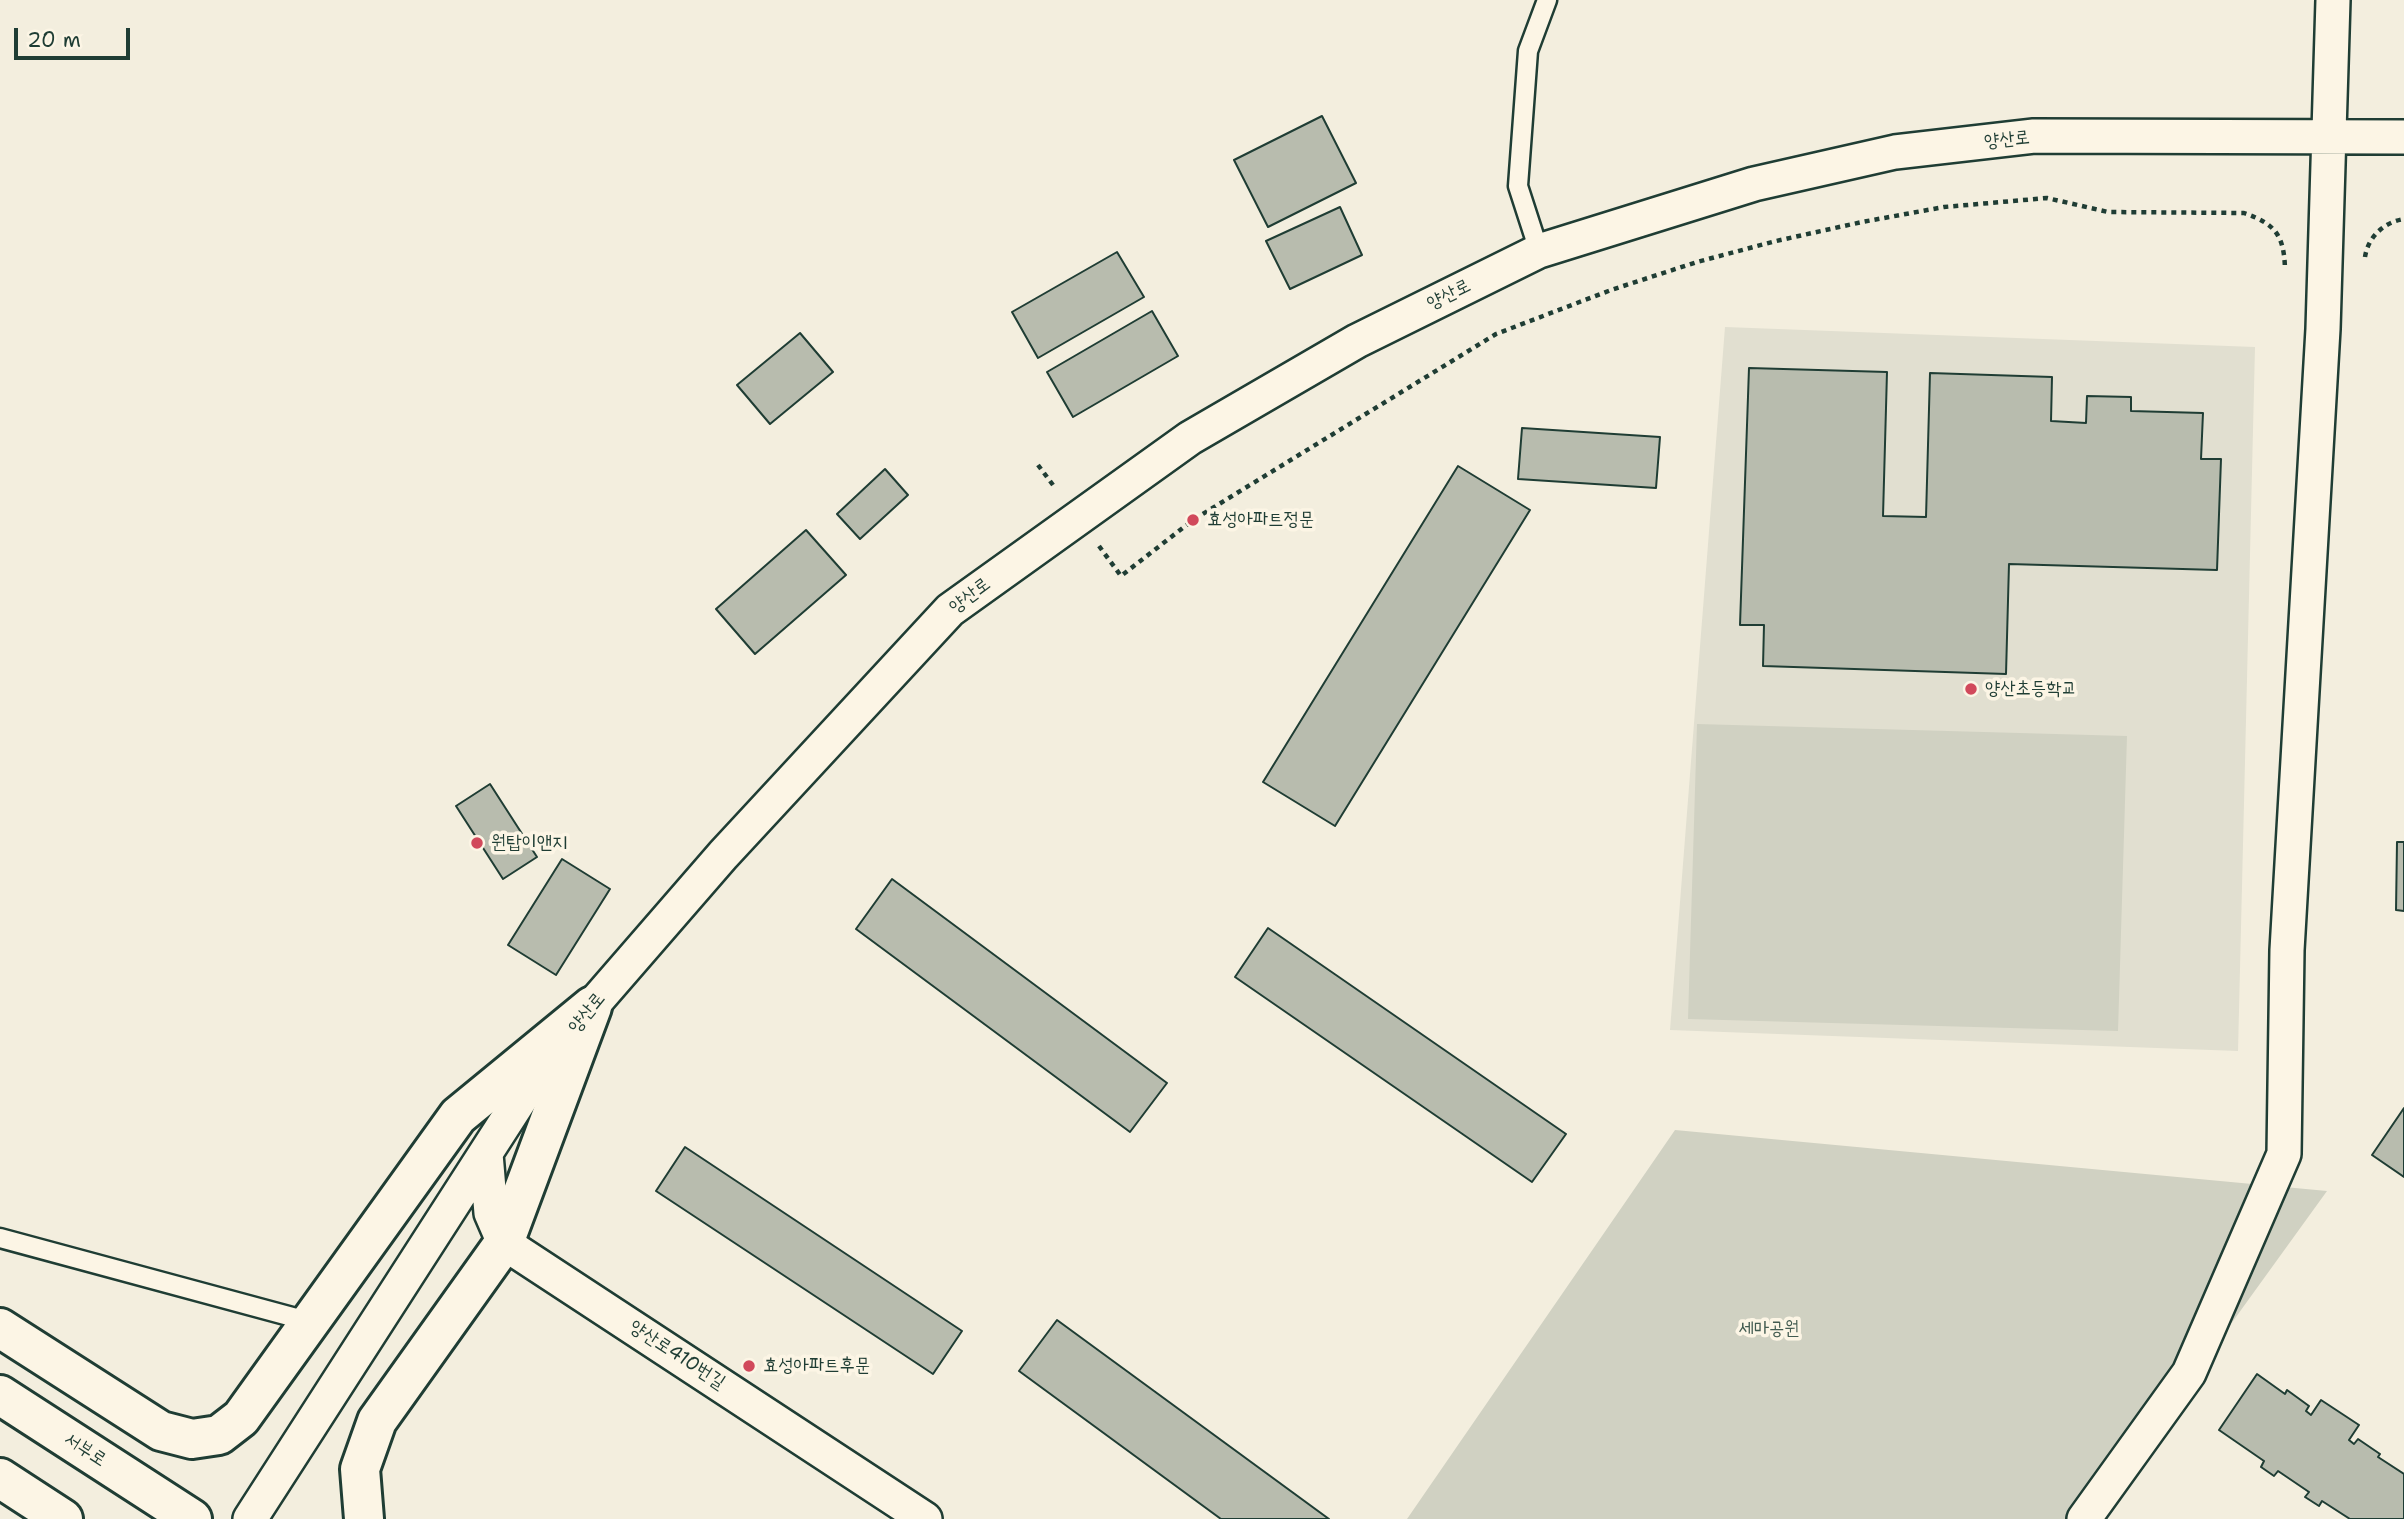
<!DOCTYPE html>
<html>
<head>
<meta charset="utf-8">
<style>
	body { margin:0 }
	#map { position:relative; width:2404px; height:1519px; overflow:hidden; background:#f3eede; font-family:"Shantell Sans",sans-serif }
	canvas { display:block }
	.scale { position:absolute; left:14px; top:28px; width:116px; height:32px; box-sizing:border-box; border:4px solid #1f3d34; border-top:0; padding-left:9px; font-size:21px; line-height:24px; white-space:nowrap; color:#1f3d34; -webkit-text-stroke:5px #fcf5e5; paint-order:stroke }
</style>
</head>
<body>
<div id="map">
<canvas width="2404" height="1519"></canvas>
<div class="scale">20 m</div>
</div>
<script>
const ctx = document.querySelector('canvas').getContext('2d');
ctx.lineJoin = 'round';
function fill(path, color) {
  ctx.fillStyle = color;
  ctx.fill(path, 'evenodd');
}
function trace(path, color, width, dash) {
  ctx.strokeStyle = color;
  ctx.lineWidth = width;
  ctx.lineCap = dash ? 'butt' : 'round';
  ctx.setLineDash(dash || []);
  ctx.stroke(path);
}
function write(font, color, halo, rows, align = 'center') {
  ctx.font = font + ' "Shantell Sans","Poor Story",sans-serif';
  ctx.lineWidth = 7;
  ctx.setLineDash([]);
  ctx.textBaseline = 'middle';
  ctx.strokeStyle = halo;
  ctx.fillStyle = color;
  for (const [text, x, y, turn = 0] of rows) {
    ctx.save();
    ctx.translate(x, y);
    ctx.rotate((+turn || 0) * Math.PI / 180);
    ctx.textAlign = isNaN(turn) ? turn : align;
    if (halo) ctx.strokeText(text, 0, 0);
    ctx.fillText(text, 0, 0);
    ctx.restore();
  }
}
fill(new Path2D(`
	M 1725,327 L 2255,347 L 2238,1051 L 1670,1030 Z`), '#e1dfd0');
fill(new Path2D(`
	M 1697,724 L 2127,736 L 2118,1031 L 1688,1019 Z
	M 1675,1130 L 2327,1191 L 2090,1519 L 1407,1519 Z`), '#d0d1c2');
const building = new Path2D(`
	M 1322,116 L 1356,183 L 1268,227 L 1234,160 Z
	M 1340,207 L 1362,255 L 1290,289 L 1266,241 Z
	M 1117,252 L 1144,297 L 1038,358 L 1012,312 Z
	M 1152,311 L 1178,356 L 1073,417 L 1047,372 Z
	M 800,333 L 833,372 L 770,424 L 737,385 Z
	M 1749,368 L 1887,372 L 1883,516 L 1926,517 L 1930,373 L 2052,377 L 2051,421 L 2086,423 L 2087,396 L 2131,397 L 2131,411 L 2203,413 L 2201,459 L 2221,459 L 2217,570 L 2009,564 L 2006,674 L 1763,666 L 1764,625 L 1740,625 Z
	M 1522,428 L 1660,437 L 1656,488 L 1518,479 Z
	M 1458,466 L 1530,510 L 1335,826 L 1263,782 Z
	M 885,469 L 908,495 L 860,539 L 837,514 Z
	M 806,530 L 846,575 L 755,654 L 716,609 Z
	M 490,784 L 537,857 L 503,879 L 456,806 Z
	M 2397,842 L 2404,842 L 2404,911 L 2396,910 Z
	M 562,859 L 610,889 L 556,975 L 508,945 Z
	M 892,879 L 1167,1083 L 1130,1132 L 856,929 Z
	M 1268,928 L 1566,1134 L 1532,1182 L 1235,977 Z
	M 2404,1108 L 2404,1177 L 2372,1155 Z
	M 685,1147 L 962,1331 L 933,1374 L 656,1191 Z
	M 1057,1320 L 1329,1519 L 1221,1519 L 1019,1371 Z
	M 2257,1374 L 2285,1394 L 2287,1390 L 2309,1406 L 2306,1411 L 2311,1415 L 2321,1400 L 2359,1425 L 2349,1440 L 2354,1444 L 2358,1439 L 2380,1454 L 2378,1457 L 2404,1474 L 2404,1519 L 2350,1519 L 2322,1501 L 2319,1506 L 2305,1497 L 2309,1492 L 2278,1471 L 2274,1476 L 2261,1467 L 2264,1461 L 2219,1430 Z`);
fill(building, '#b8bcae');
trace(building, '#1f3d34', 2);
const lane = new Path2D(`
	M 1539,251 L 1518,186 L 1528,51 L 1547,0
	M 0,1238 L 311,1322`);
const street = new Path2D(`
	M 486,1154 L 491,1213 L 504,1243 L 925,1519
	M 250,1519 L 525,1092 L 592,1006 L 723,855 L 950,610 L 1190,438 L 1357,341 L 1539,251 L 1754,184 L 1895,152 L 2034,136 L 2404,137
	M 2084,1519 L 2189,1373 L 2284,1154 L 2287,950 L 2323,329 L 2333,0`);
const secondary = new Path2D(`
	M 0,1328 L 161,1431 L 192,1439 L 219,1435 L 241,1418 L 458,1116 L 592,1006
	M 0,1395 L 192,1519
	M 0,1478 L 63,1519
	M 364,1519 L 360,1469 L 377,1421 L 504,1243 L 592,1007`);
trace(lane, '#1f3d34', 23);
trace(street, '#1f3d34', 38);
trace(secondary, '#1f3d34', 44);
trace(new Path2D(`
	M 2365,257 C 2368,237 2384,222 2404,219
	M 1038,465 L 1056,489
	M 1099,546 L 1121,576 L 1193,520 L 1496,334 L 1611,290 L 1697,262 L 1776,241 L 1862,222 L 1944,207 L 2047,198 L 2108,212 L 2244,213 C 2276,224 2284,236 2285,269`), '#1f3d34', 4.5, [5, 5]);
trace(lane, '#fcf5e5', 18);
trace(street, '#fcf5e5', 33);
trace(secondary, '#fcf5e5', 38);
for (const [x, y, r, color] of [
	[1193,520,7,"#d1495b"],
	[1971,689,7,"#d1495b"],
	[477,843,7,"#d1495b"],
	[749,1366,7,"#d1495b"]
]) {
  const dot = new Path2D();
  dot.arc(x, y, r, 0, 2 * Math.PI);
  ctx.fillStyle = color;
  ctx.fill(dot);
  trace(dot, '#fcf5e5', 2.5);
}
write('19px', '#1f3d34', '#fcf5e5', [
	["양산로",2007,140,-6],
	["양산로",1449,295,-26],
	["양산로",970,596,-37],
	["양산로",587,1013,-51],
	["양산로410번길",677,1355,33],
	["서부로",85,1450,33]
]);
write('19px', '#1f3d34', '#fcf5e5', [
	["효성아파트정문",1207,520],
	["양산초등학교",1985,689],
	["원탑이앤지",491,843],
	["효성아파트후문",763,1366]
], 'left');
write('19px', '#425b50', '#fcf5e5', [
	["세마공원",1769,1329]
]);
</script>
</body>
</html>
